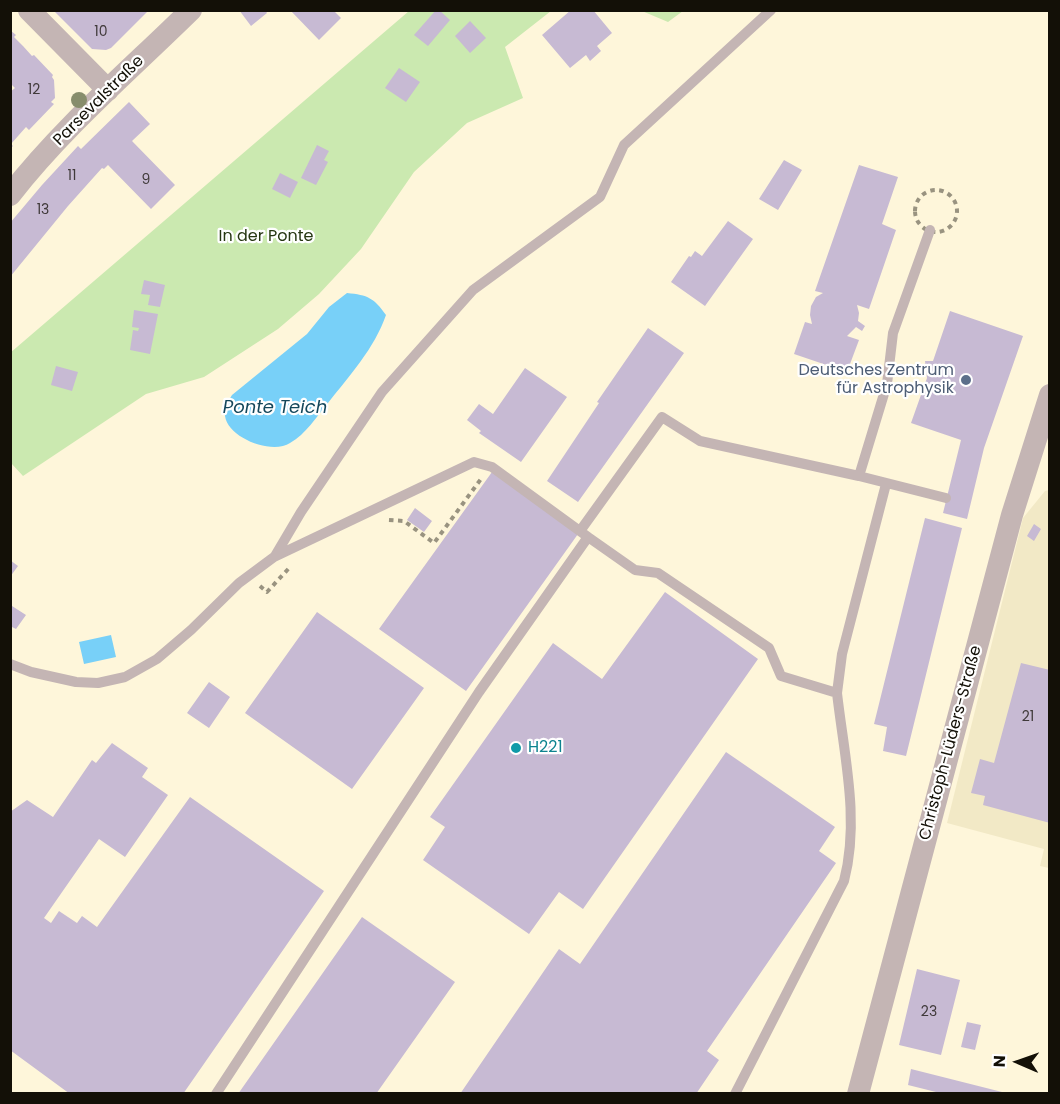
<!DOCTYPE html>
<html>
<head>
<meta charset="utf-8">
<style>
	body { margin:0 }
	#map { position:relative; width:1060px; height:1104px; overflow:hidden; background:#fef6da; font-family:Poppins,sans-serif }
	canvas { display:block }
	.frame { position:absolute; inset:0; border:12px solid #131007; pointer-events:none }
	.north { position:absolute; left:988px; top:1032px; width:60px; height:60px; -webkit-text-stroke:4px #fff; paint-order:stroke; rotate:272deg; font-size:16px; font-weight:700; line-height:24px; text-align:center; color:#131007 }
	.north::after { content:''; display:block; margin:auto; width:21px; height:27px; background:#131007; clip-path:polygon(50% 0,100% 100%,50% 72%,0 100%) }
</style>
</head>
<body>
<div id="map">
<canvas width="1060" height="1104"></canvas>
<div class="frame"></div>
<div class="north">N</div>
</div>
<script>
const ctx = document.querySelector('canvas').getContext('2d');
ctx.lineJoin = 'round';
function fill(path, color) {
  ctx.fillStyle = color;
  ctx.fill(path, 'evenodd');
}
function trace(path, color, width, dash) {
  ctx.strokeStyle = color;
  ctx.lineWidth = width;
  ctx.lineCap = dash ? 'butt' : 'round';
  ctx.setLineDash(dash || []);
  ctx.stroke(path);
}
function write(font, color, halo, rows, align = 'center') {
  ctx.font = font + ' Poppins,sans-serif';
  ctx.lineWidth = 4.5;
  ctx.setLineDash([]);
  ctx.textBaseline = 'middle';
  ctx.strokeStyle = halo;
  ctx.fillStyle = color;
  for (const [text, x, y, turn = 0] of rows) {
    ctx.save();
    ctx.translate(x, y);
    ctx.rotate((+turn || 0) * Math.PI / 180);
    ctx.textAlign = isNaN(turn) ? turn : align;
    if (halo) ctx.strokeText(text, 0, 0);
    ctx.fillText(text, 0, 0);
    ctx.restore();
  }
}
fill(new Path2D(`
	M 1049,490 L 1049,868 L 1040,866 L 1044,849 L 947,823 L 1023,518 L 1045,491 Z`), '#f2e9c6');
fill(new Path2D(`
	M 409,11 L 551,11 L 505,47 L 523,98 L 467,123 L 414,172 L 361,249 L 319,294 L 278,329 L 204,377 L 146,394 L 23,476 L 11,463 L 10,353 Z
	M 642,11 L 683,11 L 668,22 Z`), '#cbe9b0');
fill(new Path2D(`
	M 347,293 C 368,295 374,298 386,315 C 374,349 350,375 328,403 C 316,417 306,434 290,443 C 272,455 228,438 225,416 C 224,408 228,402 232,395 L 307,334 L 329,307 Z
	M 111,635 L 116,657 L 84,664 L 79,642 Z`), '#78d0f8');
fill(new Path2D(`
	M 53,10 L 98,11 L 149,10 L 111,48 L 106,50 L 92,49 Z
	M 239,10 L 265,10 L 267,13 L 251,26 Z
	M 290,10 L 333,10 L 341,18 L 319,40 Z
	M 436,10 L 439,10 L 450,20 L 428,46 L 414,35 Z
	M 571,10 L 593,10 L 612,33 L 597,46 L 601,51 L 590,61 L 586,55 L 570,68 L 542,35 Z
	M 470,21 L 486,38 L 470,53 L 455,36 Z
	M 10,30 L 16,35 L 14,37 L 23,46 L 32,56 L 34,55 L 53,75 L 52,77 L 54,80 L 55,98 L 51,102 L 54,104 L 29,130 L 26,127 L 11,144 L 13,146 L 10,149 L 10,92 L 15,88 L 10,83 Z
	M 399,68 L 420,82 L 406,102 L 385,88 Z
	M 129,102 L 150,124 L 132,141 L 175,185 L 151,209 L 108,165 L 104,169 L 102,168 L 68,206 L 10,277 L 10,223 L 42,185 L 78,146 L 81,149 Z
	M 317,145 L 329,151 L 324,160 L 328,162 L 316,185 L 301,178 Z
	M 784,160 L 802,170 L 778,210 L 759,199 Z
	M 859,165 L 898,177 L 882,224 L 896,230 L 869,309 L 857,305 L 859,313 L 858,321 L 865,326 L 862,331 L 856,327 L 847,336 L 859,340 L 847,372 L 794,354 L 805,322 L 812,324 L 810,315 L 811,306 L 816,297 L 823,293 L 815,291 Z
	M 280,173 L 298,182 L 290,198 L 272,189 Z
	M 728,221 L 753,239 L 705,306 L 671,282 L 689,256 L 691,257 L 695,251 L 702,256 Z
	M 144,280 L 165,285 L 160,307 L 148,305 L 150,295 L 141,294 Z
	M 134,310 L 158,314 L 150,354 L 130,350 L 133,330 L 138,331 L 139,328 L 132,327 Z
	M 950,311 L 1023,336 L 984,448 L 967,519 L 943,513 L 961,440 L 911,423 L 927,378 L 925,361 L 933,361 Z
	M 648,328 L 684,353 L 578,502 L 547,481 L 599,403 L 597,402 Z
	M 56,366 L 78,372 L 72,391 L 51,385 Z
	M 525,368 L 567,397 L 521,462 L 479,433 L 481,431 L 467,420 L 479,404 L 493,414 Z
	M 492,472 L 578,534 L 466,691 L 379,629 Z
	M 415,508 L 432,521 L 424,532 L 407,520 Z
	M 925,518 L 962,528 L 906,756 L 883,751 L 887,727 L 874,724 Z
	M 1034,524 L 1041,529 L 1034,541 L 1027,536 Z
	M 10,560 L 18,566 L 10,577 Z
	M 665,592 L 758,659 L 583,909 L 559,892 L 529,934 L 423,860 L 445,827 L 430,817 L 553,643 L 602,679 Z
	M 12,606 L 26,615 L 16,629 L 10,626 Z
	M 317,612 L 424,688 L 352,789 L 245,713 Z
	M 1021,663 L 1050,670 L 1050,823 L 983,805 L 985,796 L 971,793 L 980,759 L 994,763 Z
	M 209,682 L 230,697 L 209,728 L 187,713 Z
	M 112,743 L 148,768 L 142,777 L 168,795 L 125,857 L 99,839 L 44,918 L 51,923 L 59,911 L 77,923 L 82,916 L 97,927 L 190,797 L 324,891 L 183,1094 L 70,1094 L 10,1050 L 10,812 L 27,800 L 53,817 L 92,760 L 96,763 Z
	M 726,752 L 835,827 L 819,851 L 836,863 L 707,1051 L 719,1060 L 696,1094 L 460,1094 L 559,949 L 580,964 Z
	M 362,917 L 455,982 L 376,1094 L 238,1094 Z
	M 917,969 L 960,980 L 941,1055 L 899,1045 Z
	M 967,1022 L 981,1025 L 975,1050 L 961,1047 Z
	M 911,1069 L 1006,1093 L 1006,1094 L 944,1094 L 908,1085 Z`), '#c7bad3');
trace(new Path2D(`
	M915 211a21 21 0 1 1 42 0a21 21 0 1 1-42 0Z
	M 389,520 L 404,521 L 434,543 L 481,479
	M 260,586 L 267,592 L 290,567`), '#999380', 4, [4.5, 4.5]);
trace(new Path2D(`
	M 859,476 L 887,384 L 893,333 L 930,230
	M 580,531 L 662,417 L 700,441 L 859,476 L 946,498
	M 588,537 L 635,570 L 658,573 L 769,648 L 781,676 L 837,693 L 842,654 L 886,484
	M 275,556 L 301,512 L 382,392 L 473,290 L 600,197 L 624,145 L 771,10
	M 10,664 L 31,672 L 76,682 L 98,683 L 125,677 L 157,659 L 191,630 L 239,583 L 274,557 L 474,462 L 492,467 L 588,537 L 479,692 L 216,1094
	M 735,1094 L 844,881 C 860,820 844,755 837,693`), '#c4b5b4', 10);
trace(new Path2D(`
	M 29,10 L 108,90
	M 10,195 C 63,127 130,70 191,10
	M 858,1094 L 1012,515 L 1050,395`), '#c4b5b4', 22);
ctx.fillStyle = '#878d6c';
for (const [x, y] of [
	[79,100]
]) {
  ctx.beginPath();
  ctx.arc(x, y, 8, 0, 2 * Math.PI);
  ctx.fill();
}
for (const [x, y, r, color] of [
	[966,380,6,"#5c6f8a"],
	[516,748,6,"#0f9aa8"]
]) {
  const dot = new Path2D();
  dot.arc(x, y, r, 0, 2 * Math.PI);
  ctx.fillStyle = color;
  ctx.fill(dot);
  trace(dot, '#fff', 2);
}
write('14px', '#403a3a', null, [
	["10",101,32],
	["12",34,90],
	["11",72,176],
	["9",146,180],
	["13",43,210],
	["21",1028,717],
	["23",929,1012]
]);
write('16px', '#131007', '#fff', [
	["Parsevalstraße",99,101,-45],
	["Christoph-Lüders-Straße",951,743,-75]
]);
write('16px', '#263712', '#fff', [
	["In der Ponte",266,237]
]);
write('16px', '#4e5e75', '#fff', [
	["Deutsches Zentrum",954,371],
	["für Astrophysik",954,389]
], 'right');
write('16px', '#0d838f', '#fff', [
	["H221",528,748]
], 'left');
write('italic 18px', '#14475b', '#fff', [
	["Ponte Teich",275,408]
]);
</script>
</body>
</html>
